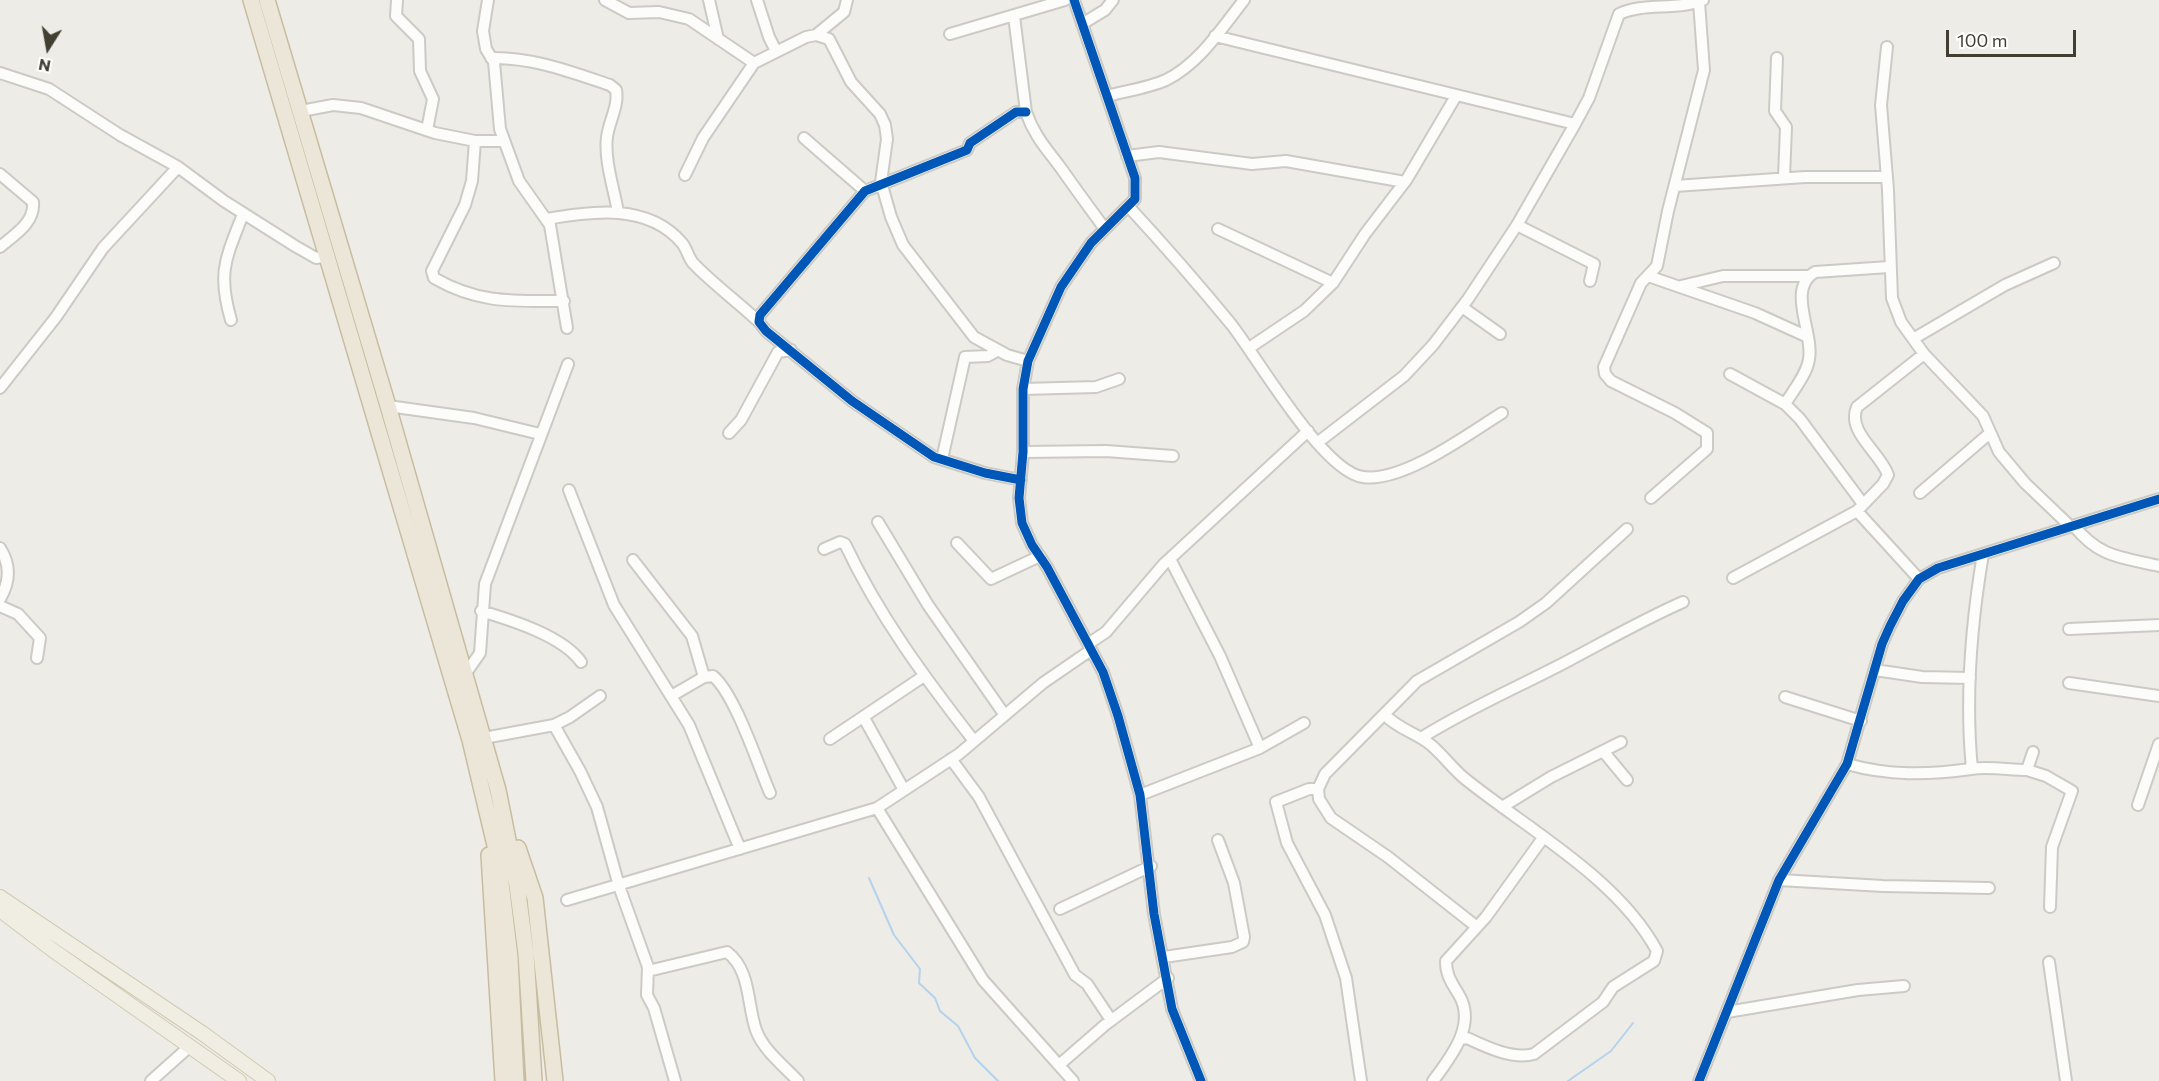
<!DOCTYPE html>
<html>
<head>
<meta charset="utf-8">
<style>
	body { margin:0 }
	#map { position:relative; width:2159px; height:1081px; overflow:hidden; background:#eeece6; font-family:Commissioner,sans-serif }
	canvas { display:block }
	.north { position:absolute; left:18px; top:18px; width:60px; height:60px; -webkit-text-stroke:4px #fff; paint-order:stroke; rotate:191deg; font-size:16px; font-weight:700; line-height:24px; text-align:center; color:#433e32 }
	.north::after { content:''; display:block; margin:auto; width:21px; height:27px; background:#433e32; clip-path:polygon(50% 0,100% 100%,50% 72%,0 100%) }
	.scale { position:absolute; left:1946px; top:30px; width:130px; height:27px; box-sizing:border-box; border:3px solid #433e32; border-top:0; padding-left:8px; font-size:18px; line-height:21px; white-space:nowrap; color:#433e32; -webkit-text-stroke:4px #fff; paint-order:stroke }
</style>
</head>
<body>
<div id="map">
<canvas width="2159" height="1081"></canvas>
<div class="north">N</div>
<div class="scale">100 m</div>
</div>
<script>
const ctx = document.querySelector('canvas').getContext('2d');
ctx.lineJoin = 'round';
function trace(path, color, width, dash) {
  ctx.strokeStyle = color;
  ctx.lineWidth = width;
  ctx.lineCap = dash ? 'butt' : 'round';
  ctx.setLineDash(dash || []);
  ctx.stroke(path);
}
trace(new Path2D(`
	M 869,878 L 894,935 L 920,969 L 919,983 L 935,998 L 940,1011 L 958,1026 L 975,1058 L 998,1081
	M 1568,1081 L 1611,1051 L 1633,1023`), '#b4d2ee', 2);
const minor = new Path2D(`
	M 397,0 L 396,16 L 419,39 L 420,71 L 433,99 L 427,130
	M 488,0 L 483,31 L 486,49 L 494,62 L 500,129 L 519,181 L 550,225 L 567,328
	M 605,0 L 629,13 L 659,12 L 689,19 L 754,63
	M 709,0 L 718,39
	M 757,0 L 769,37 L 776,51
	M 1074,0 L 1135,178 L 1135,199 L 1091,243 L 1061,287 L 1028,361 L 1023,389 L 1023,452 L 1019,498 L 1022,523 L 1032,545 L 1047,567 L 1103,672 L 1118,716 L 1140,795 L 1154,914 L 1172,1009 L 1201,1081
	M 1014,16 L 1026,112 C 1035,138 1048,150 1063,171 C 1077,191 1091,210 1105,229
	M 1082,24 L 1105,10 L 1113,0
	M 950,34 L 1065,0
	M 816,35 L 844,12 L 847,0
	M 1215,36 L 1575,124
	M 1887,47 L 1881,105 L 1888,190 L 1892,298 L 1901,322 L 1924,354 L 1983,416 L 1999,452 L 2025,483 L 2071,527
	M 491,58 C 532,57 571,72 610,85 L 616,90 C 619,106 609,121 607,137 C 604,160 614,189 618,212
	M 1777,58 L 1775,111 L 1786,127 L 1784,178
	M 0,73 L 49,89 L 120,135 L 178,167 L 224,201 L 295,246 L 316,258 L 329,256
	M 1107,96 C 1126,91 1148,88 1166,80 C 1199,64 1222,28 1244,0
	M 301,111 L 333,105 L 361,108 L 435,133 L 475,141 L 503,141
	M 804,138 L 865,191
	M 475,141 L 472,181 L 465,205 L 432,271 L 434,278 C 479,304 514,301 564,301
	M 1127,156 L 1159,152 L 1252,164 L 1286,161 L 1405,182
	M 0,174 L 33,202 C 35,223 14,235 0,247
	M 685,175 L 703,138 L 754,63 L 806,37 L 816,35 L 829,39 L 851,82 L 880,114 L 885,125 L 887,139 L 881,182 L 891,217 L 903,245 L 974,337 L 1007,355 L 1028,361
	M 1675,186 L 1805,177 L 1887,177
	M 1129,207 C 1164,245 1198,284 1231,324 C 1257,357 1323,472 1363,477 C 1403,483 1468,434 1502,413
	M 547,219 C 592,211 648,203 682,243 C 687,249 688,257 693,263 C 713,284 738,302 759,322
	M 1517,225 L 1594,264 L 1590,281
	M 1218,229 L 1333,283
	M 1648,276 L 1755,313 L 1808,337
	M 1681,286 L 1723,276 L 1808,276
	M 1462,307 L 1500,334
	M 231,320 C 217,272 226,258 243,214
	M 1913,339 L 2005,285 L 2054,263
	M 1249,348 L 1304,311 L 1333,283 L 1365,234 L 1407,179 L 1456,96
	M 1730,374 L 1785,404 L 1800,419 L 1863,504
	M 0,388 L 56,317 L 103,248 L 178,167
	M 1023,389 L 1096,387 L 1119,379
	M 1785,404 C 1793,391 1807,374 1809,359 C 1814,332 1786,289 1815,272 L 1889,267
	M 388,406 L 474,418 L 540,434
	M 729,433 L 741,420 L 778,352 L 791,350
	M 1317,443 L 1404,376 L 1433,345 L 1468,299 L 1517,225 L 1575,124 L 1589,98 L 1619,14 C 1644,2 1677,11 1703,0
	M 1023,452 L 1106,451 L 1173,456
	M 942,459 L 965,357 L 988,356 L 997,351
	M 1021,480 L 985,473 L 934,457 L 852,401 L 766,331 L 759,322 L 760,315 L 865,191 L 967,150 L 970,143 L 1016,112 L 1026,112
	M 569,490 L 614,605 L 689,725 L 740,849
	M 1920,493 L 1990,433
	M 1651,498 L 1707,449 L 1707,433 L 1675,413 L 1611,381 L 1605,374 L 1604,367 L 1641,283 L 1657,266 L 1668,211 L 1704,70 L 1699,2
	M 1857,511 L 1883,484 L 1888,475 C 1881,453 1846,432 1857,407 L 1924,354
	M 878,522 L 928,605 L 1004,714
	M 2074,526 C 2100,558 2121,557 2159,566
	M 957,543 L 991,579 L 1040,556
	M 0,548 C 11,565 10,582 0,599
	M 824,549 L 840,542 L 845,544 C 879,616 925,678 974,741
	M 633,560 L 692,636 L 704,677
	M 1733,578 L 1857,511 L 1919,579
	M 0,606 L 18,614 L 40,638 L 37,658
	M 481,611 C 511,620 563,636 581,662
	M 2069,629 L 2159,625
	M 1088,644 L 1106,632 L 1163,565 L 1308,431
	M 1875,670 L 1922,677 L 1970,678
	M 466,673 L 480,653 L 485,584 L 568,364
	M 2069,683 L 2159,696
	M 673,695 L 704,677 L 713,676 C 735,694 758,765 770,793
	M 1785,697 L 1861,721
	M 1385,715 C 1398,729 1417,733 1431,745 C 1443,755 1452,768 1464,778 C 1527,829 1618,878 1657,951 L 1654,961 L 1613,987 L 1603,1002 L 1534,1054 C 1513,1060 1486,1047 1467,1038 L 1461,1039
	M 864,718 L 904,790
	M 554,725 L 580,771 L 597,807 L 619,886 L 648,967 L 647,995 L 654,1008 L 675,1081
	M 484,738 L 554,725 L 570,717 L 600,696
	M 1421,738 C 1467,709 1516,688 1564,663 C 1604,642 1642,620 1683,602
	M 830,739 L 924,676
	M 1260,748 L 1304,723
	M 1603,751 L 1627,780
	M 951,759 L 979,797 L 1075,975 L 1087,984 L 1111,1020
	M 1847,764 C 1889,776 1928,775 1971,769 C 1989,766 2009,770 2027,770 L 2033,752
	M 1972,769 C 1965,697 1971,625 1983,554
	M 2027,770 L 2046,776 L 2072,791 L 2052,847 L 2050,907
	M 1318,789 L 1309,789 L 1276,802 L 1287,843 L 1325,915 L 1346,978 L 1361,1081
	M 1140,795 L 1260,748 L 1220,656 L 1170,559
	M 2138,805 L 2159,744
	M 1502,807 L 1551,777 L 1621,742
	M 877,808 L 983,980 L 1073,1081
	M 1779,880 L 1883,886 L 1989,888
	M 567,900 L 877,808 L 959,754 L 1043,683 L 1091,650
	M 1060,909 L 1151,866
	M 1477,927 L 1388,857 L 1331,818 L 1319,799 L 1318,789 L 1325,774 L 1417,681 L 1519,622 L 1546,603 L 1627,529
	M 1164,957 L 1232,947 L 1243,942 L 1244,937 L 1234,883 L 1218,840
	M 2049,962 L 2066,1081
	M 648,971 L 727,952 C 751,970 747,1005 756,1030 C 763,1050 784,1066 798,1081
	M 1727,1012 L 1858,990 L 1904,986
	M 1059,1065 L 1105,1025 L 1168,978
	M 151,1081 L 189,1047
	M 1433,1081 C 1450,1058 1477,1025 1459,995 C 1452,983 1446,976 1446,961 L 1486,917 L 1543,838
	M 1699,1081 L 1779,880 L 1847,764 L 1882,644 L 1890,626 L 1903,601 L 1919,579 L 1938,568 L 2159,499`);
const major = new Path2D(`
	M 0,897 L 202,1033 L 268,1081
	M 0,910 L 54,951 L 239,1081`);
const highway = new Path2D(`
	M 251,0 L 470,740 L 498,858 L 510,957 L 516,1081
	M 267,0 L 388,406 L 498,790 L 517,885 L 526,954 L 534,1081
	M 518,848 L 535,898 L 555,1081
	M 489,855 L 503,1081`);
trace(minor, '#cccac4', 14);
trace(major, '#d1cab2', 16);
trace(highway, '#c7bca0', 18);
trace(minor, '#fcfcfb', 10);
trace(major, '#f0ede2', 14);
trace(highway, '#ebe6d7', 15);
trace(new Path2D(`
	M 1074,0 L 1135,178 L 1135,199 L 1091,243 L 1061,287 L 1028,361 L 1023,389 L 1023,452 L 1019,498 L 1022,523 L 1032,545 L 1047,567 L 1103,672 L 1118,716 L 1140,795 L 1154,914 L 1172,1009 L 1201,1081
	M 1021,480 L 985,473 L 934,457 L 852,401 L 766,331 L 759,322 L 760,315 L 865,191 L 967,150 L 970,143 L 1016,112 L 1026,112
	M 1699,1081 L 1779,880 L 1847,764 L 1882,644 L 1890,626 L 1903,601 L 1919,579 L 1938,568 L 2159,499`), '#0057b8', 9);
</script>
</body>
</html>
